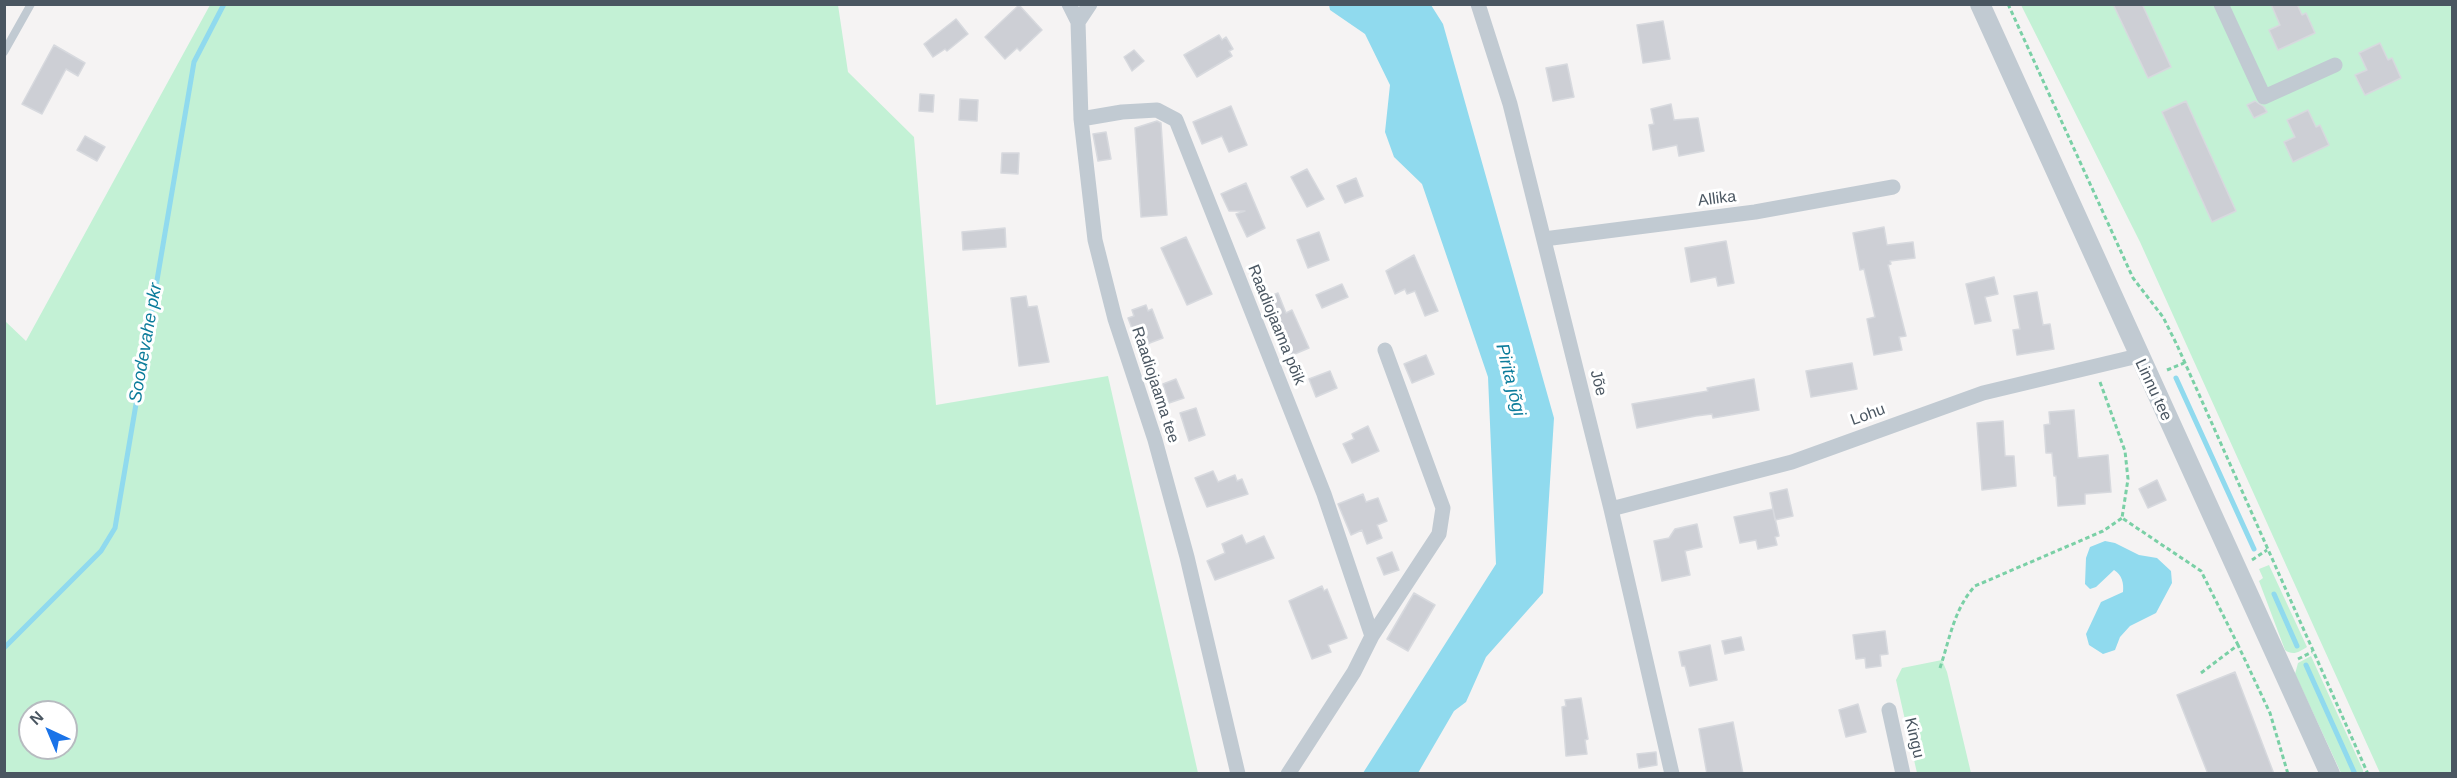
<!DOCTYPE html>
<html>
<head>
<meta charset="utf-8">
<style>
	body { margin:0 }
	#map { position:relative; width:2457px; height:778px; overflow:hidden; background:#f5f3f3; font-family:Arial,sans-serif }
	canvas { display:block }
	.frame { position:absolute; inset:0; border:6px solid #4a5661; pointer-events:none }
	.north { position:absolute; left:18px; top:700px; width:60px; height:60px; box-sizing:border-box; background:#fff; border:2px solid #b7bbc0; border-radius:50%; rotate:316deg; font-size:16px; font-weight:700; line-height:24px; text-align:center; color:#4a5661 }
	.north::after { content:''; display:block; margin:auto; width:21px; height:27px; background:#1a73e8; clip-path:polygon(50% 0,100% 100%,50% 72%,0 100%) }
</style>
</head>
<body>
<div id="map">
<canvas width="2457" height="778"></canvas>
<div class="frame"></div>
<div class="north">N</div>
</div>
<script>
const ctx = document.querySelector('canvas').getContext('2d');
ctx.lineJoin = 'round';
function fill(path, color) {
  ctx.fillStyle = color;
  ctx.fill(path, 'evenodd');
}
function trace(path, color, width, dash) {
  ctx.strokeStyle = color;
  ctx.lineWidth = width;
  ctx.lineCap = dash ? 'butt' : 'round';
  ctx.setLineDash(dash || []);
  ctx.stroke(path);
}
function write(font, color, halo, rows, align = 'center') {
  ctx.font = font + ' Arial,sans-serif';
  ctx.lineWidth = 6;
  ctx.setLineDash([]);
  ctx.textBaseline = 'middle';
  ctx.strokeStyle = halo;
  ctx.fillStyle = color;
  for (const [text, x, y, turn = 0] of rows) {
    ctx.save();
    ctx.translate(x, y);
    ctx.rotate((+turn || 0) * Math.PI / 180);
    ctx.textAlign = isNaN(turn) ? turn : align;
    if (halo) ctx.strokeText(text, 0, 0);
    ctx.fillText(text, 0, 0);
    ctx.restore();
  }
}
fill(new Path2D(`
	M 210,5 L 838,5 L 848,72 L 914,137 L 936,405 L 1108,376 L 1198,773 L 5,773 L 5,321 L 26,341 ZM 30,712 L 66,712 L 66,748 L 30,748 Z
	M 2021,5 L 2452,5 L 2452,773 L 2380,773 L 2140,242 Z
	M 2269,565 L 2307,647 C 2299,652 2293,656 2285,650 L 2259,581 L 2263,578 L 2259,569 Z
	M 2311,656 L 2363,770 L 2363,773 L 2341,773 L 2295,674 L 2298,663 Z
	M 1942,660 L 1947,672 L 1971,773 L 1917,773 L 1896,680 L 1902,668 Z`), '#c3f1d5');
fill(new Path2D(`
	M 1329,5 L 1431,5 L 1443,24 L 1554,418 L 1543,593 L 1486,657 L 1466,702 L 1454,711 L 1418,773 L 1363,773 L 1496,564 L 1488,377 L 1422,184 L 1394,157 L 1385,132 L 1390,85 L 1365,34 L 1330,10 Z
	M 2105,541 L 2115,543 L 2139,555 L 2157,558 L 2171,571 L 2172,583 L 2156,613 L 2130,626 L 2120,637 L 2115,650 L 2103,654 L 2089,645 L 2086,634 L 2101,602 L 2123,592 C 2124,583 2122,575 2114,570 L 2096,587 L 2090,589 L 2085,584 L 2086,558 L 2090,547 Z`), '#90daee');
trace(new Path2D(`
	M 2176,378 L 2254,549
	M 2274,594 L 2297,646
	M 4,648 L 101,551 L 115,528 L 194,62 L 224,4
	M 2306,665 L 2355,774`), '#90daee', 5);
const building = new Path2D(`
	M 2113,4 L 2142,4 L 2171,67 L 2148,78 Z
	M 2271,4 L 2297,4 L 2302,15 L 2306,13 L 2315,33 L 2278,50 L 2269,30 L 2280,25 Z
	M 1019,5 L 1042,30 L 1020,51 L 1017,48 L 1005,59 L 985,37 Z
	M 956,19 L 968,34 L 947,51 L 945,49 L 933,57 L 924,44 Z
	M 1663,21 L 1670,59 L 1643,63 L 1637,25 Z
	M 1219,35 L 1222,40 L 1226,37 L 1233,49 L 1229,51 L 1232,56 L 1197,77 L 1184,55 Z
	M 2380,43 L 2388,60 L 2392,58 L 2401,78 L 2365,95 L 2355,75 L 2367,70 L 2359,53 Z
	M 54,45 L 85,63 L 78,76 L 66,69 L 42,114 L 22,104 Z
	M 1134,50 L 1144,61 L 1132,71 L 1124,57 Z
	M 1567,64 L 1574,97 L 1553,101 L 1546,68 Z
	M 920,94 L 934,95 L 933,112 L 919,111 Z
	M 960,99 L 978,100 L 977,121 L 959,120 Z
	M 2186,101 L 2236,211 L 2212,222 L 2162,112 Z
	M 2255,101 L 2264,107 L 2267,112 L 2254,118 L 2247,105 Z
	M 1671,104 L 1674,120 L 1698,118 L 1704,151 L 1679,156 L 1677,145 L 1653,150 L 1649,125 L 1654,124 L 1651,109 Z
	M 1231,106 L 1247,145 L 1229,152 L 1222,136 L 1202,144 L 1193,122 Z
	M 2308,110 L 2316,127 L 2320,125 L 2329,145 L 2293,162 L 2284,142 L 2295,137 L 2287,120 Z
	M 1157,121 L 1161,123 L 1167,215 L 1141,217 L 1135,128 Z
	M 1106,132 L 1111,159 L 1098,161 L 1093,134 Z
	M 85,136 L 105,147 L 97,161 L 77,150 Z
	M 1002,153 L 1019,153 L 1018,174 L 1001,173 Z
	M 1307,169 L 1324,199 L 1307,207 L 1291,177 Z
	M 1356,178 L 1363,196 L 1345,203 L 1337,186 Z
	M 1246,183 L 1265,228 L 1247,237 L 1236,214 L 1245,211 L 1229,211 L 1221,194 Z
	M 1884,227 L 1887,245 L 1913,242 L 1915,258 L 1890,261 L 1891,264 L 1888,265 L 1906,336 L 1899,337 L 1902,350 L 1874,355 L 1867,319 L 1875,317 L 1864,269 L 1860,270 L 1853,233 Z
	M 1005,228 L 1006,247 L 963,250 L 962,232 Z
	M 1319,232 L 1329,260 L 1308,268 L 1297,240 Z
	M 1186,237 L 1212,294 L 1187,305 L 1161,248 Z
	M 1726,241 L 1734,283 L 1718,286 L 1716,277 L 1691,282 L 1685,248 Z
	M 1414,255 L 1438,311 L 1425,316 L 1415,291 L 1407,294 L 1405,289 L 1395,294 L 1386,271 Z
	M 1994,277 L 1998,294 L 1985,297 L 1991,321 L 1975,324 L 1966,284 Z
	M 1342,284 L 1348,297 L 1322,308 L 1316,295 Z
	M 2037,292 L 2043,325 L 2050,324 L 2054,349 L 2017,355 L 2013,330 L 2020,329 L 2014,296 Z
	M 1278,293 L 1286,313 L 1292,310 L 1309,348 L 1290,356 L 1263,299 Z
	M 1026,296 L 1028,307 L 1037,306 L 1049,362 L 1019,366 L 1011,298 Z
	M 1146,305 L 1148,311 L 1152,309 L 1163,338 L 1139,347 L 1128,318 L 1134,316 L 1132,310 Z
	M 1426,355 L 1434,374 L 1412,383 L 1404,364 Z
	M 1852,363 L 1857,389 L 1811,397 L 1806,371 Z
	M 1330,371 L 1337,388 L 1316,397 L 1309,379 Z
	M 1176,379 L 1184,398 L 1169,403 L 1163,384 Z
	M 1754,379 L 1759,410 L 1713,418 L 1712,414 L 1696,416 L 1637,428 L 1632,404 L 1708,391 L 1707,388 Z
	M 1196,408 L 1205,435 L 1189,441 L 1180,413 Z
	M 2074,410 L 2078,458 L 2108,455 L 2111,492 L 2085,494 L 2085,504 L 2058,506 L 2056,476 L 2054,476 L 2052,453 L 2046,453 L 2044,425 L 2050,424 L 2049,412 Z
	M 2003,421 L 2005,456 L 2014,456 L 2016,486 L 1982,490 L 1977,423 Z
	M 1368,426 L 1379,451 L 1352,463 L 1343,444 L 1354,439 L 1352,434 Z
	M 1213,471 L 1218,482 L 1235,475 L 1237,481 L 1242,479 L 1248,494 L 1207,507 L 1195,478 Z
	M 2157,480 L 2166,500 L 2148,508 L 2139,489 Z
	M 1787,489 L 1793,516 L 1775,520 L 1770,493 Z
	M 1363,494 L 1366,502 L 1378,498 L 1387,521 L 1377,525 L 1382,538 L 1367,544 L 1362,530 L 1351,535 L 1338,504 Z
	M 1773,509 L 1779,536 L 1775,537 L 1777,545 L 1758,549 L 1756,540 L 1740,543 L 1734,517 Z
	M 1697,524 L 1702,547 L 1685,551 L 1690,575 L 1662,581 L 1654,541 L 1669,538 L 1675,529 Z
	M 1242,535 L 1246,544 L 1264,536 L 1274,558 L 1215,580 L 1207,561 L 1225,553 L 1222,544 Z
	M 1392,552 L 1399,570 L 1384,575 L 1377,558 Z
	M 1322,586 L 1324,591 L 1327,589 L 1347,638 L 1328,645 L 1331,652 L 1312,659 L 1289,601 Z
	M 1414,593 L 1435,605 L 1408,651 L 1387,639 Z
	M 1885,631 L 1888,654 L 1880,655 L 1881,666 L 1866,668 L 1865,658 L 1856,659 L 1853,635 Z
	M 1741,637 L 1744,650 L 1725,654 L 1722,641 Z
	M 1710,645 L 1717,680 L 1690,686 L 1685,666 L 1682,666 L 1679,652 Z
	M 2235,672 L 2274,774 L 2208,774 L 2177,695 Z
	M 1581,698 L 1588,739 L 1585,740 L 1587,754 L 1566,756 L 1562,707 L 1566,706 L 1565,700 Z
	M 1858,704 L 1866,732 L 1846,737 L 1839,710 Z
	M 1733,722 L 1743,774 L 1707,774 L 1699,729 Z
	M 1656,752 L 1657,765 L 1639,768 L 1637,754 Z`);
fill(building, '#cdcfd5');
trace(building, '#d7d9de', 1.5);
trace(new Path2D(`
	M 2008,4 L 2133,278 L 2163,317 L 2177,345 L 2368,774
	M 2167,370 L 2184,363
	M 2100,382 L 2125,451 L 2128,479 L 2122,518 L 2201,571 L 2238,645
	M 2252,560 L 2267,550
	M 2298,659 L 2312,652
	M 1940,668 C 1950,638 1954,609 1975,586 L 2103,531 L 2122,518
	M 2201,673 L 2238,645 L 2270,713 L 2288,774`), '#7ad0a6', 3, [4.5, 3]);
trace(new Path2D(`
	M 4,52 L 31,4`), '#c1cad2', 8);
trace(new Path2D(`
	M 1069,4 L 1078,22 L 1081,119 L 1095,240 L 1115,319 L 1155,440 L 1187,557 L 1238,774
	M 1478,4 L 1510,104 L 1611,509 L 1672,774
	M 2221,4 L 2264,97 L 2335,65
	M 1078,22 L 1090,4
	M 1081,119 L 1122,112 L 1157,110 L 1176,120 L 1324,494 L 1372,636 L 1354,672 L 1288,774
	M 1544,239 L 1755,212 L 1893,187
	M 1611,509 L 1792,462 L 1983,393 L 2138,356
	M 1372,636 L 1439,534 L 1443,508 L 1385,350
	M 1889,710 L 1903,774`), '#c1cad2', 15);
trace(new Path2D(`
	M 1980,4 L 2330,774`), '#c1cad2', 20);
write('16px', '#4a5661', '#fff', [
	["Allika",1717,199,-7],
	["Raadiojaama põik",1276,325,68],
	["Jõe",1598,383,76],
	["Raadiojaama tee",1155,385,72],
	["Linnu tee",2153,390,65],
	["Lohu",1868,415,-20],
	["Kingu",1914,738,77]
]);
write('italic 18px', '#0c7c9b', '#fff', [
	["Soodevahe pkr",146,343,-80],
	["Pirita jõgi",1510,380,76]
]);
</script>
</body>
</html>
